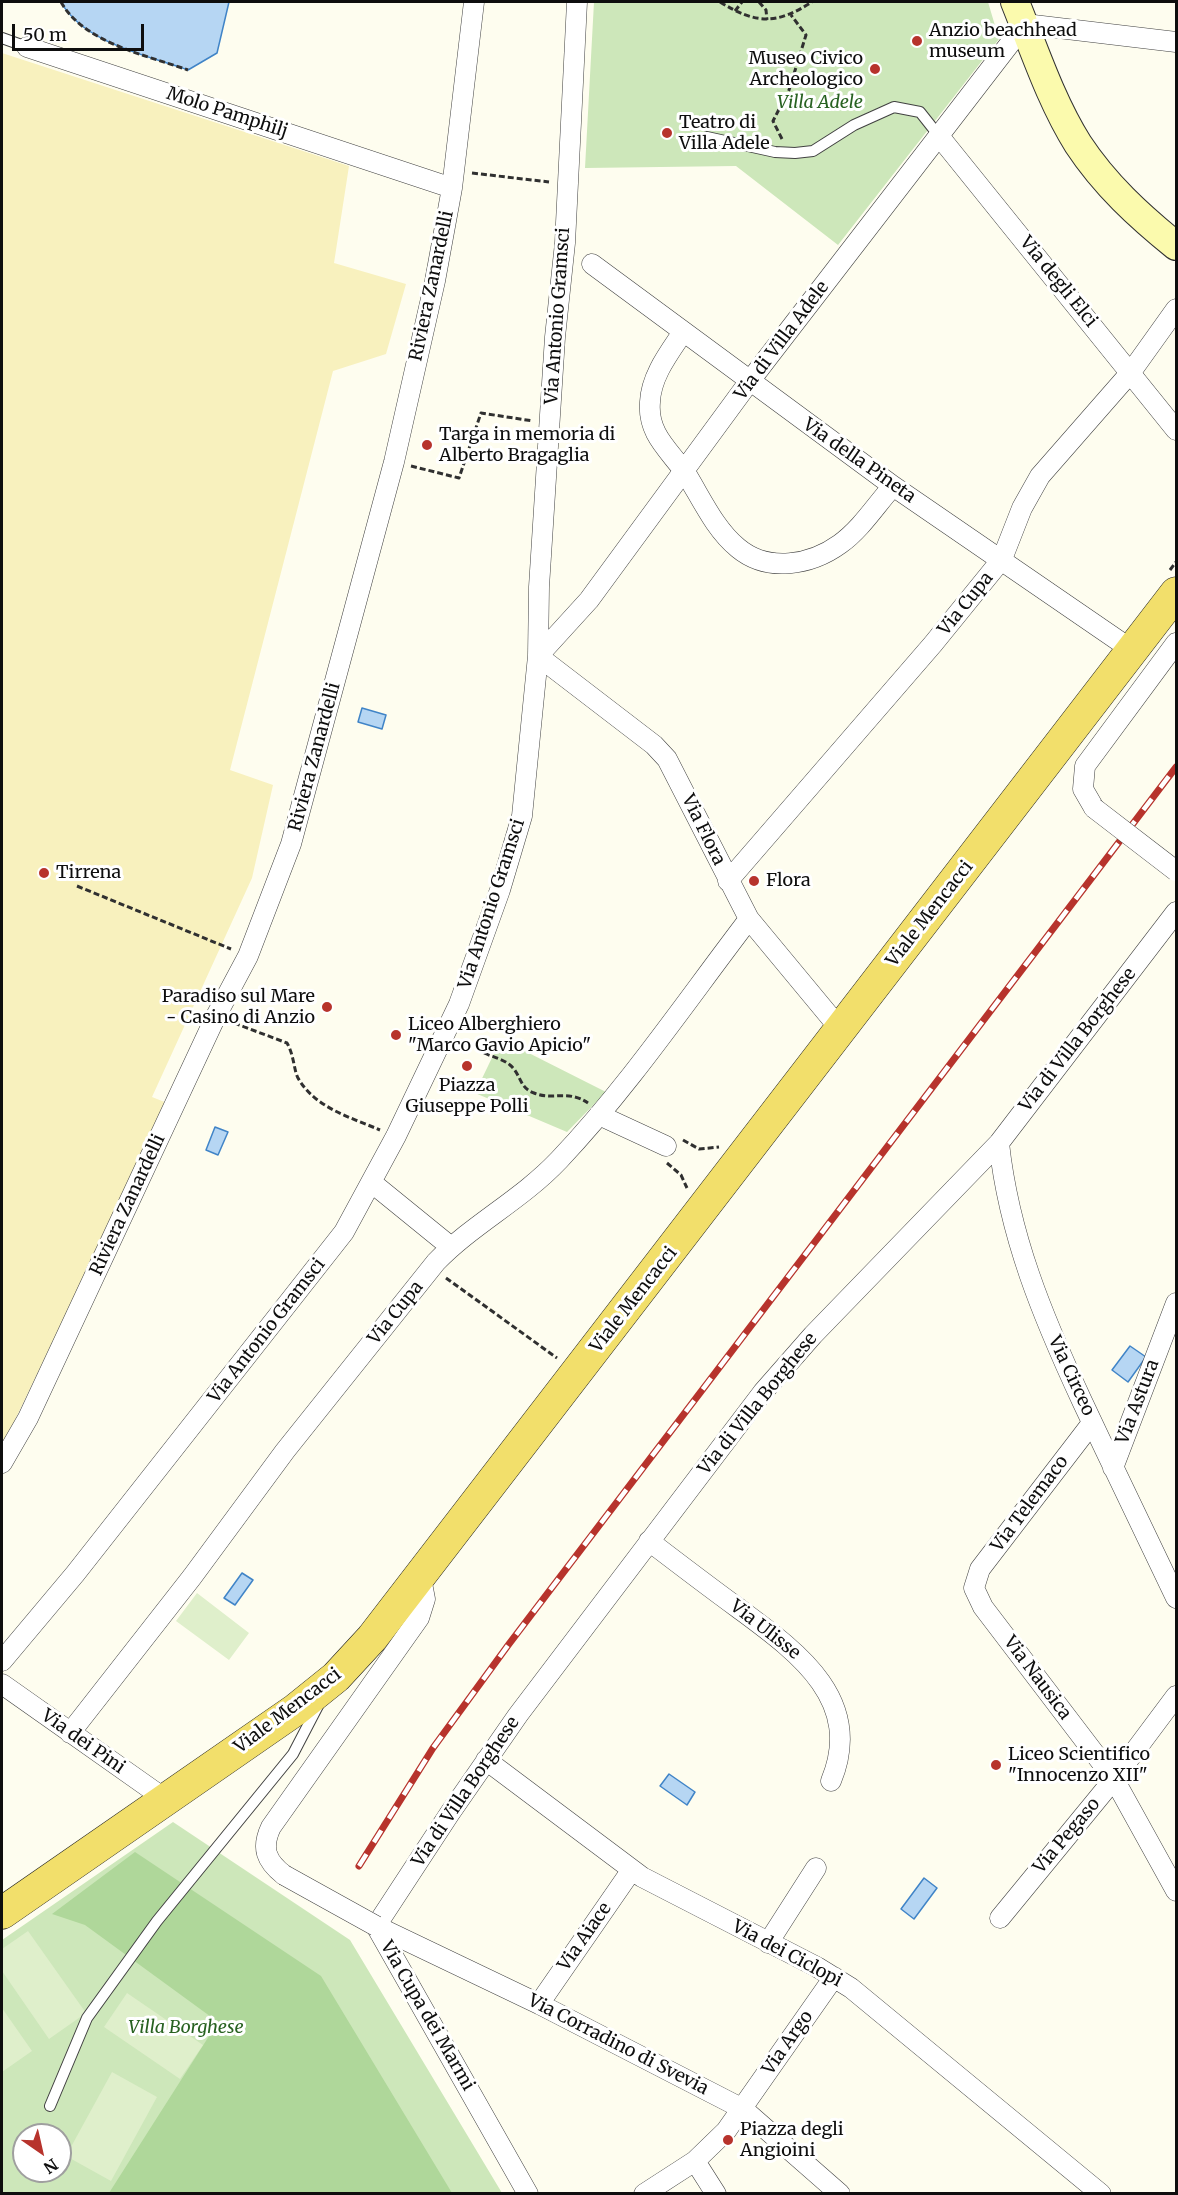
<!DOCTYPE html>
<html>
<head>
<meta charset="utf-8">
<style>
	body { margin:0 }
	#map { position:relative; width:1178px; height:2195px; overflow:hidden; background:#fefdef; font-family:Merriweather,serif }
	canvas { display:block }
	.frame { position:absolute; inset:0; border:3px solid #0e0e0e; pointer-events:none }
	.north { position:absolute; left:12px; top:2123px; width:60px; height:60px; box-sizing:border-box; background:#fff; border:2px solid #9f9f9f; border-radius:50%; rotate:146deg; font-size:16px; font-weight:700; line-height:24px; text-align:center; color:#0e0e0e }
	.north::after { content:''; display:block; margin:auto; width:21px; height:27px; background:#b7332c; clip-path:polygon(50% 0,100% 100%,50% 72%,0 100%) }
	.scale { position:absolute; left:12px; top:24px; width:132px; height:27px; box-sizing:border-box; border:3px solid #0e0e0e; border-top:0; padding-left:8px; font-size:18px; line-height:21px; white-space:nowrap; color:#0e0e0e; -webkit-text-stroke:4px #fff; paint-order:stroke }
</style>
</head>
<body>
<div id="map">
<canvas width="1178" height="2195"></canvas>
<div class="frame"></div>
<div class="north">N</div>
<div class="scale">50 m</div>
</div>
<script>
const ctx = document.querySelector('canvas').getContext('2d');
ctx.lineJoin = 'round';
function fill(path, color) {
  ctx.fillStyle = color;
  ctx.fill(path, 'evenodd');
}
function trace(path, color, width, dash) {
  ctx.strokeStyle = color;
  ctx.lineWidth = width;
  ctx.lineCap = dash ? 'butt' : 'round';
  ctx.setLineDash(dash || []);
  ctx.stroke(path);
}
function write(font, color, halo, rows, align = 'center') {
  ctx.font = font + ' Merriweather,serif';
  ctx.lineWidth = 6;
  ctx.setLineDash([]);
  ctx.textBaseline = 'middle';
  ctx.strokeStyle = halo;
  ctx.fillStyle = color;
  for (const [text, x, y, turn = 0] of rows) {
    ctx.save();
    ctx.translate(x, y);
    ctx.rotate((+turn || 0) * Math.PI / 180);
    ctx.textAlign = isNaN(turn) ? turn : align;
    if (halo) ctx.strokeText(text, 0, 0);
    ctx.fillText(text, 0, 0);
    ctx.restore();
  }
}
fill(new Path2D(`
	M 594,2 L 988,2 L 999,39 L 838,245 L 736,166 L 585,168 Z
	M 501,1039 L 606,1092 L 567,1132 L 475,1093 Z
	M 173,1822 L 350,1940 L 502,2193 L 2,2193 L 2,1940 ZM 24,2135 L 60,2135 L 60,2171 L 24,2171 Z`), '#cde7ba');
fill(new Path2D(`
	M 135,1852 L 321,1976 L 452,2193 L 109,2193 L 218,2022 L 85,1925 L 52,1914 Z`), '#afd79a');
fill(new Path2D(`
	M 2,53 L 349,166 L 334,263 L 406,284 L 386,354 L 333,371 L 230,770 L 273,785 L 252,878 L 152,1097 L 167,1103 L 2,1447 Z`), '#f8f1be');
fill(new Path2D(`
	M 197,1593 L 249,1633 L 229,1660 L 176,1621 Z
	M 28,1931 L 86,2013 L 49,2039 L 2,1971 L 2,1949 Z
	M 127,1993 L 203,2045 L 180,2079 L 104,2027 Z
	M 2,2008 L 32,2051 L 2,2072 Z
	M 112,2072 L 157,2097 L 111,2181 L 66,2156 Z`), '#dfefcb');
const water = new Path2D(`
	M 61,2 L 229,2 L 217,53 L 188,70 C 146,55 84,43 61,2 Z
	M 362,708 L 386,715 L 382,729 L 358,722 Z
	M 215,1127 L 228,1132 L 218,1155 L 206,1150 Z
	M 1130,1346 L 1146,1357 L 1128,1382 L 1112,1370 Z
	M 242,1573 L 253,1580 L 235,1605 L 224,1598 Z
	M 669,1774 L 695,1792 L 687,1805 L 660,1786 Z
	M 924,1878 L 937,1888 L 914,1919 L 901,1909 Z`);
fill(water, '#b6d6f3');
trace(water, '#4084c7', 1.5);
const lane = new Path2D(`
	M 2,38 L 27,47
	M 707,137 L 775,152 L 795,153 L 813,151 L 854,125 L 894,107 L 920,112 L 939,136
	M 50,2106 L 87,2018 L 157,1921 L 293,1754 L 319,1704`);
const street = new Path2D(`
	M 27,47 L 452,188
	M 939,136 L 1176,430
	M 592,264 L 893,486 L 1132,650
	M 683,332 C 669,353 651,376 650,402 C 647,436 672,452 688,477 C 703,502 716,530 738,548 C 768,573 811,565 840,544 C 861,529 876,505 893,486
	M 1094,808 L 1083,789 L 1085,766 L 1176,643
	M 728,881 L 933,644 L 1002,559 L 1022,508 L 1040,476 L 1131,372 L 1176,309
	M 841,1030 L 749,919 L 667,759 L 654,745 L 538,656 L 589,600 L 749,382 L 1025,24 L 1176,42
	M 599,1115 L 666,1146
	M 999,1143 C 1009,1236 1043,1317 1082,1401 C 1113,1467 1145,1533 1176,1598
	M 371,1182 L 451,1247
	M 1092,1423 L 980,1569 L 974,1588 L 983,1607 L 1114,1779 L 1176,1891
	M 2,1463 L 28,1418 L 216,1016 L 248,956 L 291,844 L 394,462 L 435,281 L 452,188 L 474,2
	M 1113,1468 L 1176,1303
	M 649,1541 C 679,1564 708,1586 738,1608 C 796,1651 865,1699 831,1781
	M 2,1661 L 75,1574 L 344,1232 L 396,1136 L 459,1004 L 500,890 L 522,816 L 538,656 L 539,587 L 555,337 L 565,243 L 577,2
	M 2,1684 L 165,1799
	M 70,1733 L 192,1577 L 285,1451 L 436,1262 C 474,1223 520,1201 559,1160 C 629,1086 687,1000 749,919
	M 486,1760 L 642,1877 L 817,1967 L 851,1988 L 1101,2194
	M 284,1875 C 266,1861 261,1848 271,1827 L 419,1618 L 425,1599 L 421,1578
	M 1000,1918 L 1114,1779 L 1176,1696
	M 376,1926 L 450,1813 L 518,1715 L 763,1392 L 813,1335 L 999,1143 L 1176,912
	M 376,1926 L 539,2004 L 743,2109 L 840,2194
	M 376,1926 L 528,2194
	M 768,1943 L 816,1868
	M 539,2004 L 631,1871
	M 695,2161 L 716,2194
	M 644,2194 L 695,2161 L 726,2131 L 834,1977`);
const secondary = new Path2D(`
	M 1015,2 C 1034,49 1051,101 1078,144 C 1105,185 1139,216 1176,246`);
const primary = new Path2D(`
	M 2,1913 L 295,1710 L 336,1677 L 372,1638 L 1176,593`);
trace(lane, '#414141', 12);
trace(street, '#414141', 21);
trace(secondary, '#303030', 30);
trace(primary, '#1f1f1f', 33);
trace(new Path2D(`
	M 61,2 C 84,43 146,55 188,70
	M 720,2 C 756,24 776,25 812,2
	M 759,2 L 766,10 L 767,20
	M 735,11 L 742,2
	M 782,139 L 773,121 L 789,90 L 806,35 L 791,15
	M 472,173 L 549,182
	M 411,466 L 459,478 L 481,413 L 533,421
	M 1170,570 L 1176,562
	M 77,886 L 231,949
	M 234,1023 L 287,1043 C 294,1055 294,1071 298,1078 C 315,1108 350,1117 380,1130
	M 484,1053 C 493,1057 503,1059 510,1065 C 521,1074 519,1088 534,1093 C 553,1101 567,1089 588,1103
	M 683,1140 L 699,1149 L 719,1147
	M 667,1163 L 681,1175 L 687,1188
	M 446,1278 L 557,1358`), '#303030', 3, [6, 3]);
trace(lane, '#fff', 10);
trace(street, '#fff', 20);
trace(secondary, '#fbfaad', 28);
trace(primary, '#f2df6b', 32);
const rail = new Path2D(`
	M 359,1866 L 433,1748 L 509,1644 L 1176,767`);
trace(rail, '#b7332c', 7);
trace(rail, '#fff', 4.5, [14]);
const streetBridge = new Path2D(`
	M 1094,808 L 1176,871
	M 284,1875 L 376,1926`);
trace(streetBridge, '#414141', 21, []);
trace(streetBridge, '#fff', 20);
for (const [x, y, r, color] of [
	[917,41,6,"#b7332c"],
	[875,69,6,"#b7332c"],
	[667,133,6,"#b7332c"],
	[427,445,6,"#b7332c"],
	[44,873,6,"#b7332c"],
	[754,881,6,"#b7332c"],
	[327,1007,6,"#b7332c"],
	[396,1035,6,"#b7332c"],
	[467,1066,6,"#b7332c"],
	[996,1765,6,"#b7332c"],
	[728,2140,6,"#b7332c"]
]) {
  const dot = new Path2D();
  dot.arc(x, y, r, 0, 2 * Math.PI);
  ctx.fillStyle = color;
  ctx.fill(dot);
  trace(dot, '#fff', 2);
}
write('18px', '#0e0e0e', '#fff', [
	["Anzio beachhead",929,31],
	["museum",929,52],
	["Museo Civico",863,59,"right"],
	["Archeologico",863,80,"right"],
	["Teatro di",679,123],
	["Villa Adele",679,144],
	["Targa in memoria di",439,435],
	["Alberto Bragaglia",439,456],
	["Tirrena",56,873],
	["Flora",766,881],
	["Paradiso sul Mare",315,997,"right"],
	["- Casino di Anzio",315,1018,"right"],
	["Liceo Alberghiero",408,1025],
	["\"Marco Gavio Apicio\"",408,1046],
	["Piazza",467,1086,"center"],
	["Giuseppe Polli",467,1107,"center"],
	["Liceo Scientifico",1008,1755],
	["\"Innocenzo XII\"",1008,1776],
	["Piazza degli",740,2130],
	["Angioini",740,2151]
], 'left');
write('italic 18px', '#286221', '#fff', [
	["Villa Adele",820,103],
	["Villa Borghese",186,2028]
]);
write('18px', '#0e0e0e', '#fff', [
	["Molo Pamphilj",227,113,18],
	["Via degli Elci",1058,282,51],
	["Riviera Zanardelli",432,286,-78],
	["Via Antonio Gramsci",558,316,-86],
	["Via di Villa Adele",782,341,-53],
	["Via della Pineta",859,461,35],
	["Via Cupa",966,604,-51],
	["Riviera Zanardelli",315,757,-75],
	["Via Flora",703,830,64],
	["Via Antonio Gramsci",492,904,-72],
	["Viale Mencacci",930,914,-52],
	["Via di Villa Borghese",1078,1040,-52],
	["Riviera Zanardelli",128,1205,-65],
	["Viale Mencacci",634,1300,-52],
	["Via Cupa",396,1313,-51],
	["Via Antonio Gramsci",267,1331,-52],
	["Via Circeo",1071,1376,65],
	["Via Astura",1138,1402,-69],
	["Via di Villa Borghese",758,1404,-51],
	["Via Telemaco",1030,1504,-53],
	["Via Ulisse",765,1630,38],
	["Via Nausica",1037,1678,53],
	["Viale Mencacci",288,1711,-37],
	["Via dei Pini",83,1742,35],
	["Via di Villa Borghese",466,1792,-56],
	["Via Pegaso",1067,1836,-50],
	["Via Aiace",585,1937,-55],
	["Via dei Ciclopi",787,1954,28],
	["Via Cupa dei Marmi",427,2016,60],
	["Via Argo",788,2043,-55],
	["Via Corradino di Svevia",618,2045,27]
]);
</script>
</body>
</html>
